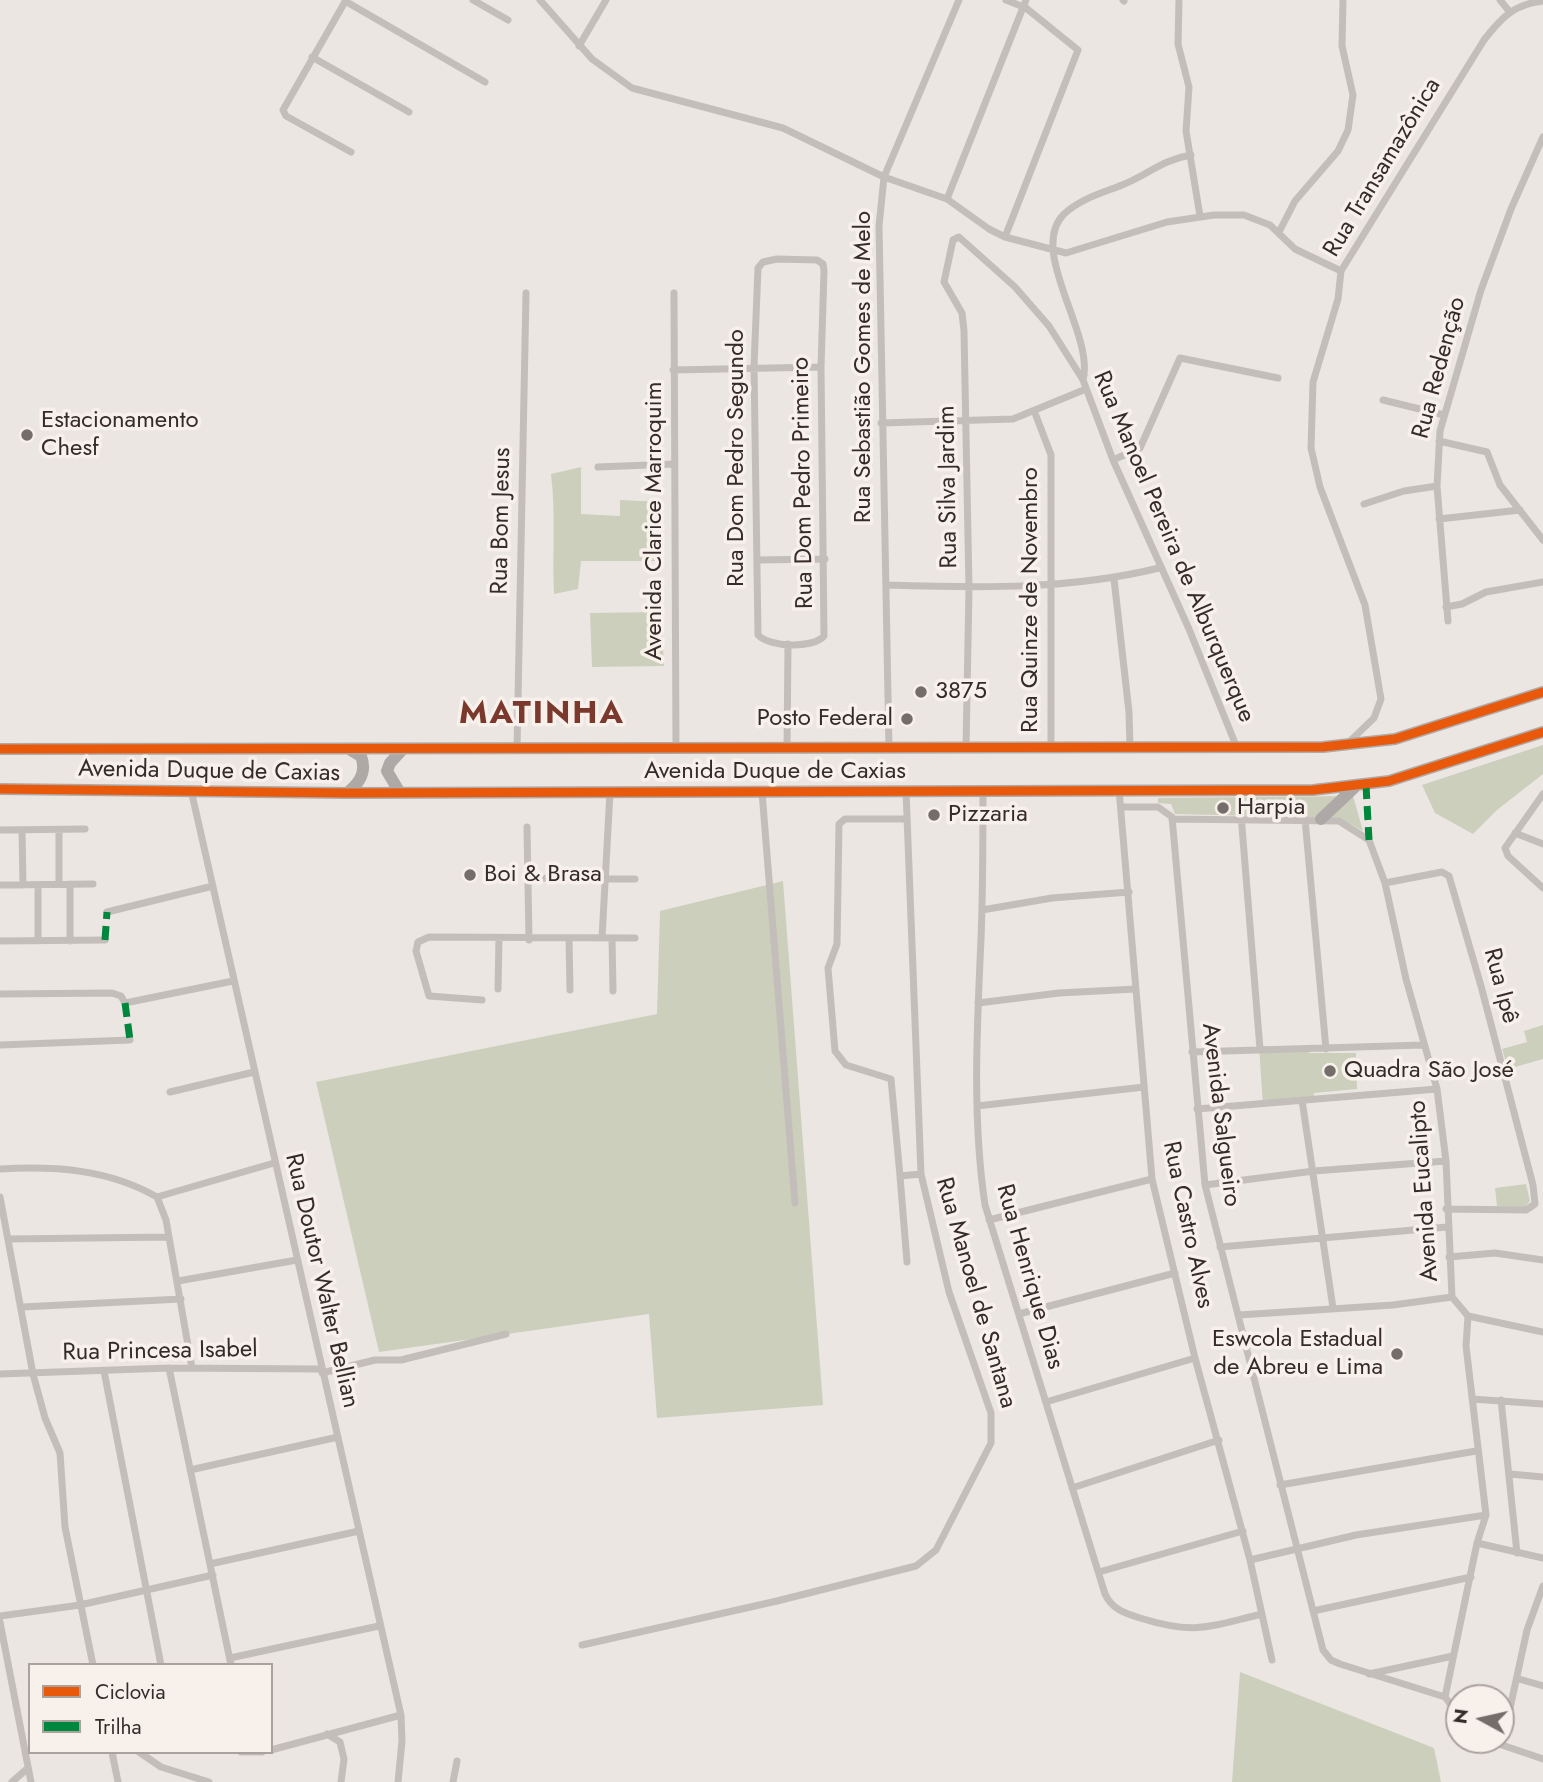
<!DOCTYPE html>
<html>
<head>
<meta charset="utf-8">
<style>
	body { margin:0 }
	#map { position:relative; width:1543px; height:1782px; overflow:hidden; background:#ebe6e2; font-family:Jost,sans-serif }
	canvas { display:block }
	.legend { position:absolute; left:28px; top:1663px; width:245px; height:91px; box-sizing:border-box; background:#f8f0ea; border:2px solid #aaa29d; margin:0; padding:9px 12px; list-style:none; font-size:21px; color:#352c29 }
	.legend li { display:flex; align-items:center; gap:14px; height:35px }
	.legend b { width:35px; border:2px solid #aaa29d }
	.north { position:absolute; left:1445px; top:1684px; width:70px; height:70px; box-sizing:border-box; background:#f8f0ea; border:2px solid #aaa29d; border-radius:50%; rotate:278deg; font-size:19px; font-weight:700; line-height:28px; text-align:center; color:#352c29 }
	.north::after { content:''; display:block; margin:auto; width:24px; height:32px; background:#756d6a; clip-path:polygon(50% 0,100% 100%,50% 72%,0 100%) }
</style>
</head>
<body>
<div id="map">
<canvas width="1543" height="1782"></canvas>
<ul class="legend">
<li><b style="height:9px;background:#e8590c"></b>Ciclovia</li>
<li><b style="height:9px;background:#00873e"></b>Trilha</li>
</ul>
<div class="north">N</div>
</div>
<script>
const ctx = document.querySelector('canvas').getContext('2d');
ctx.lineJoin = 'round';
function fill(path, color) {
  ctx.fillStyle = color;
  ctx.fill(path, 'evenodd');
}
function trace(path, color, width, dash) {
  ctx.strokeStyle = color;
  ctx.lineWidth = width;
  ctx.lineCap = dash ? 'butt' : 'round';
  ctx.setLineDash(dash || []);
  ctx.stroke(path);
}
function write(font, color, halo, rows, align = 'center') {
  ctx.font = font + ' Jost,sans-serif';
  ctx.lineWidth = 7;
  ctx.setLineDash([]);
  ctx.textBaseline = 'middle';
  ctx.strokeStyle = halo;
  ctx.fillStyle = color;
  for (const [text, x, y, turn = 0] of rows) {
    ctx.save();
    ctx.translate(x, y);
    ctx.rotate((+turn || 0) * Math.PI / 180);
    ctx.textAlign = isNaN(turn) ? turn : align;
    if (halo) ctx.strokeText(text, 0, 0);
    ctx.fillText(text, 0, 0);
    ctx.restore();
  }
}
fill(new Path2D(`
	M 581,467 L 581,514 L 620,516 L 620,500 L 660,502 L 661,561 L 581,561 L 578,589 L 554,594 C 552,554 556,514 551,474 Z
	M 661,612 L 664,666 L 592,667 L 590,613 Z
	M 1543,745 L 1543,774 L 1497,810 L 1473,834 L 1435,813 L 1422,785 Z
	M 1353,796 L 1363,831 L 1340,818 L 1175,814 L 1171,804 L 1158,803 L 1158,798 Z
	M 783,881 L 823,1405 L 657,1418 L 649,1314 L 379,1352 L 316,1082 L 657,1014 L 660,911 Z
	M 1543,1025 L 1543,1059 L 1508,1069 L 1502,1049 L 1527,1042 L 1524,1031 Z
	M 1259,1046 L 1308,1048 L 1309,1053 L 1356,1053 L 1357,1089 L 1314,1093 L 1314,1098 L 1263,1105 Z
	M 1526,1184 L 1530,1201 L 1525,1207 L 1497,1206 L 1495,1188 Z
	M 1240,1672 L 1434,1748 L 1441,1782 L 1232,1782 Z`), '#cdcfbd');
trace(new Path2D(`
	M 346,0 L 283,110 L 286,116 L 351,152
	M 473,0 L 508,20
	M 540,0 L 592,59 L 632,88 L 783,128 L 884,177 L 947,199 L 989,229 L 1005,237 L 1066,253 L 1167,222 L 1214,215 L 1244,215 L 1270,225 L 1295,249 L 1341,271
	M 1123,0 L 1124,1
	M 1179,0 L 1178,44 L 1189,87 L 1186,131 L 1200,216
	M 1500,0 L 1509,11
	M 345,1 L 485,82
	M 579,46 L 606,0
	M 312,57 L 409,112
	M 947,199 L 1026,0
	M 1279,232 L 1295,201 L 1338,151 L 1348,130 L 1353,95 L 1342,46 L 1343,0
	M 1005,237 L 1078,50 L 1026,8 L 1006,0
	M 777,259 L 817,260 L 823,264 L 824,271 L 821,367 L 824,636 C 813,649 769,647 758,635 L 754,366 L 758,268 L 763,262 Z
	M 674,293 L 676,750
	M 673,370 L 821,367
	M 1083,380 C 1095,334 1027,251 1064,214 C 1080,199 1102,193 1122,185 C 1148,175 1161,160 1191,155
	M 1383,400 L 1444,415
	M 1035,413 L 1051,455 L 1051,747
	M 881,423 L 1013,419 L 1086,389
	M 1439,441 L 1487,452 L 1500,485 L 1543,540
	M 1113,460 L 1140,448 L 1180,358 L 1278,378
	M 598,467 L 674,464
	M 1364,504 L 1404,491 L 1437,486
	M 1439,519 L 1520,510
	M 757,560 L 825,559
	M 1114,579 L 1129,712 L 1130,748
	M 887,585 C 979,588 1069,590 1159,568
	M 1446,607 L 1462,604 L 1486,592 L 1543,582
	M 1448,621 L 1437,486 L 1440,431 L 1481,290 L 1511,209 L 1543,137
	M 1348,743 L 1374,718 L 1381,699 L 1365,605 L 1320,487 L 1311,448 L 1313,382 L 1338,299 L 1341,271 L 1484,40 C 1501,18 1514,4 1543,1
	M 889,748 L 879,226 L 884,177 L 959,0
	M 966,748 L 969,588 L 964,331 L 962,313 L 944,282 L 953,240 L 959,237 L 1015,287 L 1049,326 L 1083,380 L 1113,460 L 1189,629 L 1237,748
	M 787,749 L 788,644
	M 517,750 L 526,293
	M 1119,789 L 1152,1179 L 1195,1358 L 1250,1560 L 1272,1660
	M 191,790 L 401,1715 L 402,1741 L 398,1782
	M 983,790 C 983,840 983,890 981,939 C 977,1028 972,1117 985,1205 L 1105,1594 C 1112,1609 1124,1613 1140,1618 C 1195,1635 1207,1627 1262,1614
	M 1239,790 L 1260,1049
	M 762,792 L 795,1203
	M 1543,794 L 1505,848 L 1508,856 L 1543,888
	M 1121,807 L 1158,807 L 1172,817 L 1205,1185 L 1323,1650 L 1331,1660 L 1340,1664 L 1445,1697
	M 906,819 L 845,819 L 839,824 L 837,944 L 828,968 L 835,1051 L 846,1065 L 891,1079 L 900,1176 L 921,1174
	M 1172,819 L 1339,821 L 1369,840 L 1385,883 L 1406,979 L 1437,1089 L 1446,1161 L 1452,1297 L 1468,1316 L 1466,1346 L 1486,1515 L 1477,1543 L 1445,1697
	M 1305,819 L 1326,1049
	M 527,827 L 529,940
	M 0,830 L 85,829
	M 22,830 L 23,885
	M 59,830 L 59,884
	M 1515,833 L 1543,844
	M 529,878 L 635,879
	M 1385,883 L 1442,872 L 1449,876 L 1481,986 L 1533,1185 L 1535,1204 L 1526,1210 L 1446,1209
	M 0,885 L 93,884
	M 38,885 L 38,941
	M 982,910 L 1052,898 L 1129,892
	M 107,912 L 213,886
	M 569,938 L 570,990
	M 602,938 L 610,792
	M 612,938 L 613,991
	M 0,941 L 105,940
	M 70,941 L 70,884
	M 498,989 L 499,938
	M 0,994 L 112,993 L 121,996 L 125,1003 L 233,981
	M 482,1000 L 429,996 L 416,951 L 418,942 L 429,937 L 635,938
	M 978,1003 L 1059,993 L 1136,989
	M 0,1045 L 130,1040
	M 1192,1052 L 1423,1045
	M 170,1092 L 254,1072
	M 1302,1100 L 1333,1308
	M 977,1106 L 1144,1087
	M 1197,1109 L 1437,1089
	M 0,1169 C 55,1166 108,1169 157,1197 L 166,1220 L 192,1368
	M 900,1176 L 907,1262
	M 1205,1185 L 1314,1171 L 1446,1161
	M 0,1197 L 33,1374 L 45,1418 L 60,1453 L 65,1527 L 93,1665
	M 157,1197 L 274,1163
	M 989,1220 L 1152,1179
	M 9,1239 L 169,1237
	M 1220,1247 L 1447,1227
	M 1449,1257 L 1495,1253 L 1543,1260
	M 178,1281 L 297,1260
	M 22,1307 L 181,1299
	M 1019,1314 L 1175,1273
	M 1239,1315 L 1393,1305 L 1452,1297
	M 1468,1316 L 1543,1332
	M 169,1368 L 231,1665
	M 104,1371 L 161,1665
	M 322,1373 L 375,1360 L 401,1360 L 506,1334
	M 0,1374 L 169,1368 L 320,1369
	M 1472,1399 L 1543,1404
	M 1501,1400 L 1517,1553
	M 1046,1402 L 1195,1358
	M 190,1470 L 338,1437
	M 1510,1474 L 1543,1477
	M 1280,1485 L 1476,1451
	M 1072,1488 L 1219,1440
	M 1477,1543 L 1543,1558
	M 1250,1560 L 1356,1535 L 1486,1515
	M 210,1564 L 359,1531
	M 1099,1572 L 1243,1531
	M 1313,1611 L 1471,1577
	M 0,1616 L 80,1605 L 213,1575
	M 0,1622 L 31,1782
	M 582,1645 L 777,1601 L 916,1566 L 936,1550 L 991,1443 L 991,1413 L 949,1292 L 921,1174 L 906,791
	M 230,1658 L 379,1626
	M 1369,1674 L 1453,1656
	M 1519,1679 L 1543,1686
	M 1445,1697 L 1459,1716
	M 327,1734 L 340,1742 L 344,1759 L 341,1782
	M 1487,1740 L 1543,1759
	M 1502,1745 L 1527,1630 L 1543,1586
	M 271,1750 L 401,1715
	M 112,1752 L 118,1782
	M 139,1752 L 161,1767 L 209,1782
	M 241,1752 L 262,1752
	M 12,1782 L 28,1768
	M 453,1782 L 457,1761`), '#c4bebb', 7);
trace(new Path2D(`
	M 0,749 L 1323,747 L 1395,739 L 1543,692
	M 0,789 L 347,793 L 1313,790 L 1389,781 L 1543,732
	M 347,793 C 360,783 367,772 361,756 L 351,750
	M 400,793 L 387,771 L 390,763 L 403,749
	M 1321,819 L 1356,786`), '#aea9a6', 12);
trace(new Path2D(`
	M 1366,785 L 1369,840
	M 105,940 L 107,912
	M 125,1003 L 130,1040`), '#00873e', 7, [14, 7]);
trace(new Path2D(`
	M 0,749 L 1323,747 L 1395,739 L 1543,692
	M 0,789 L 347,793 L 1313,790 L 1389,781 L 1543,732`), '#e8590c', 9);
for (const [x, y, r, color] of [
	[27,435,7,"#756d6a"],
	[921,692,7,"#756d6a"],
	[907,719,7,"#756d6a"],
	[1223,808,7,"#756d6a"],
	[934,815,7,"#756d6a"],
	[470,875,7,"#756d6a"],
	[1330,1071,7,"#756d6a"],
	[1397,1354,7,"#756d6a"]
]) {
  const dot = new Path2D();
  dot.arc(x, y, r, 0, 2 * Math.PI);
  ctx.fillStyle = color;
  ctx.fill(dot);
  trace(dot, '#f8f0ea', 2.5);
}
write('24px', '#352c29', '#f8f0ea', [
	["Rua Transamazônica",1383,168,-59],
	["Rua Sebastião Gomes de Melo",864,367,-90],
	["Rua Redenção",1440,368,-75],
	["Rua Dom Pedro Segundo",737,458,-90],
	["Rua Dom Pedro Primeiro",804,483,-91],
	["Rua Silva Jardim",949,487,-91],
	["Rua Bom Jesus",502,521,-89],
	["Avenida Clarice Marroquim",655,521,-90],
	["Rua Manoel Pereira de Alburquerque",1173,547,67],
	["Rua Quinze de Novembro",1031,600,-90],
	["Avenida Duque de Caxias",209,772,1],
	["Avenida Duque de Caxias",775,772],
	["Rua Ipê",1500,986,75],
	["Avenida Salgueiro",1220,1115,83],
	["Avenida Eucalipto",1425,1191,-94],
	["Rua Castro Alves",1187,1225,78],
	["Rua Henrique Dias",1029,1277,74],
	["Rua Doutor Walter Bellian",321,1281,77],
	["Rua Manoel de Santana",975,1293,74],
	["Rua Princesa Isabel",160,1352,-1]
]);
write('24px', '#352c29', '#f8f0ea', [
	["Estacionamento",41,421],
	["Chesf",41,449],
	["3875",935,692],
	["Posto Federal",893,719,"right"],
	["Harpia",1237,808],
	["Pizzaria",948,815],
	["Boi & Brasa",484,875],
	["Quadra São José",1344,1071],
	["Eswcola Estadual",1383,1340,"right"],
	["de Abreu e Lima",1383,1368,"right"]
], 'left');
ctx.letterSpacing = '2px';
write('bold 32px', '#7b382c', '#f8f0ea', [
	["MATINHA",542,715]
]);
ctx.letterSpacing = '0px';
</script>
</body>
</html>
